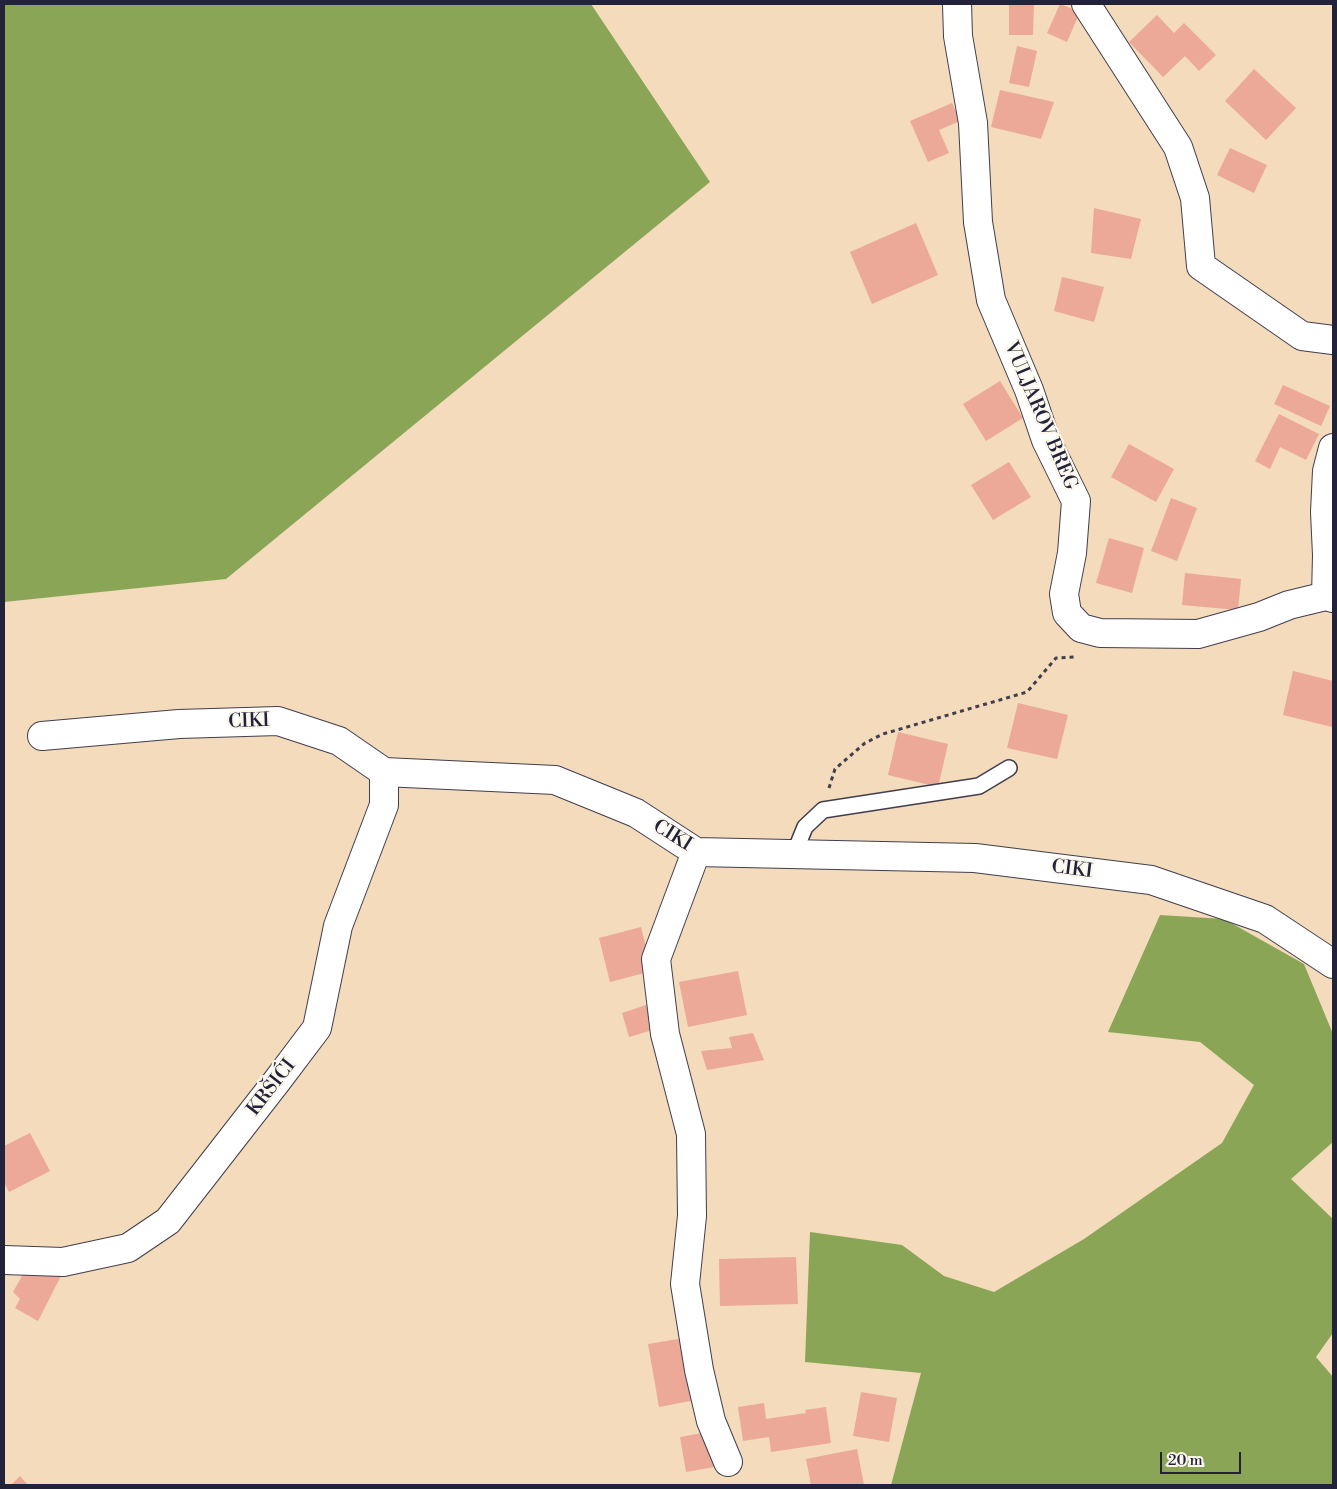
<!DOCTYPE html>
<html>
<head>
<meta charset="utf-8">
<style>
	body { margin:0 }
	#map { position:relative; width:1337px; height:1489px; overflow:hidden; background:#f3dbbb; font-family:"Libre Bodoni",serif }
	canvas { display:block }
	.frame { position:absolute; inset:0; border:5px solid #22223b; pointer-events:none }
	.scale { position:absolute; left:1160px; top:1452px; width:81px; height:22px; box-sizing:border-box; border:2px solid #22223b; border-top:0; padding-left:6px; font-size:15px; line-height:18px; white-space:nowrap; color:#22223b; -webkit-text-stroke:4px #fbf7ec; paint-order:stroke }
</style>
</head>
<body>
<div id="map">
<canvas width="1337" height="1489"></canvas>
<div class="frame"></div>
<div class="scale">20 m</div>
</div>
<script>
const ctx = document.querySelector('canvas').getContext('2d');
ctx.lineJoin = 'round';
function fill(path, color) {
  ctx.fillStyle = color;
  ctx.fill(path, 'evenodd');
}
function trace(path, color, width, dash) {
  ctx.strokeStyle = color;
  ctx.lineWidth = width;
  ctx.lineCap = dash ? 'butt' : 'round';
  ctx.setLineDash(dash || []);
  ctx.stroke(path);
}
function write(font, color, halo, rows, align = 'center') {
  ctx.font = font + ' "Libre Bodoni",serif';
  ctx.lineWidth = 4.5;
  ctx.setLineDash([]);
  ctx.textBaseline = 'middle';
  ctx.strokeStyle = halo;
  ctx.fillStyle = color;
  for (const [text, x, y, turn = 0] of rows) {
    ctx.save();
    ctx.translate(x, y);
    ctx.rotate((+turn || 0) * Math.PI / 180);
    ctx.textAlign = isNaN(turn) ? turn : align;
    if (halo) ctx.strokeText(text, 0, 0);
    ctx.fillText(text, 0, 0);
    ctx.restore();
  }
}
fill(new Path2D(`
	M 4,4 L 591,4 L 710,182 L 226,579 L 4,602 Z
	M 1160,915 L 1224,919 L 1304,964 L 1333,1034 L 1333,1142 L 1291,1179 L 1333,1219 L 1333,1333 L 1316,1357 L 1333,1377 L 1333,1484 L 1332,1485 L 891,1485 L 921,1373 L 805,1362 L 810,1232 L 902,1245 L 944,1276 L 994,1292 L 1084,1239 L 1222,1143 L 1254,1085 L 1200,1042 L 1108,1032 Z`), '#8ba557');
fill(new Path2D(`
	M 1009,4 L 1034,4 L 1033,35 L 1009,35 Z
	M 1060,4 L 1080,12 L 1067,42 L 1047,33 Z
	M 1157,15 L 1174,33 L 1184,23 L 1216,55 L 1199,71 L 1185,56 L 1163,77 L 1129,42 Z
	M 1017,46 L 1037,51 L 1029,87 L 1009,83 Z
	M 1254,69 L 1296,108 L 1266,140 L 1225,101 Z
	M 1000,90 L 1054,102 L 1041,139 L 991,127 Z
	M 952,103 L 960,121 L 939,130 L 949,153 L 928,162 L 910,121 Z
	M 1230,148 L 1267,165 L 1254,193 L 1217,175 Z
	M 1094,208 L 1141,219 L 1131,259 L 1091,253 Z
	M 916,223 L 938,275 L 872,304 L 850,252 Z
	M 1062,277 L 1104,287 L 1094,322 L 1054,311 Z
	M 1000,381 L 1023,418 L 986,441 L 963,404 Z
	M 1283,385 L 1330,406 L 1321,426 L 1274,404 Z
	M 1279,414 L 1319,434 L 1306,460 L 1280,447 L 1270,469 L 1255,461 Z
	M 1129,444 L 1174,469 L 1156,502 L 1111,477 Z
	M 1009,462 L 1031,497 L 993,520 L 971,485 Z
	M 1171,498 L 1197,508 L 1177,561 L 1151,551 Z
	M 1109,538 L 1144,548 L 1132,593 L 1096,583 Z
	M 1185,573 L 1241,579 L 1238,610 L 1182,605 Z
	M 1293,671 L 1333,681 L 1332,727 L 1283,715 Z
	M 1018,703 L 1068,715 L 1057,759 L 1007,748 Z
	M 898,732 L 948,744 L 938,787 L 888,775 Z
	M 641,927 L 652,971 L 610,982 L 599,938 Z
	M 738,971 L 747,1015 L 688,1027 L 679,982 Z
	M 649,1004 L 656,1029 L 629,1037 L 622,1013 Z
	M 753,1033 L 764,1060 L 707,1070 L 701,1051 L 732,1048 L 729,1037 Z
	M 30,1133 L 50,1171 L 9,1192 L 4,1182 L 4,1146 Z
	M 796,1257 L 798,1304 L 720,1306 L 719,1259 Z
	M 26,1269 L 63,1272 L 38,1321 L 15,1308 L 20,1299 L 13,1292 Z
	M 690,1337 L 701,1399 L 659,1407 L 648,1344 Z
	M 861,1392 L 897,1398 L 889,1442 L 853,1436 Z
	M 764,1403 L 766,1419 L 806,1413 L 805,1410 L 826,1407 L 831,1443 L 771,1452 L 769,1437 L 743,1441 L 738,1407 Z
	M 713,1431 L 720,1466 L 686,1472 L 680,1437 Z
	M 857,1449 L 864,1485 L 811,1485 L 806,1459 Z
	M 20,1476 L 28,1485 L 11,1485 Z`), '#eca997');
const service = new Path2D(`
	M 794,854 L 805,827 L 823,810 L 979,786 L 1009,768`);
const minor = new Path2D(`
	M 957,4 L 958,36 L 973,123 L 978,222 L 991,300 L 1029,390 L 1046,440 L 1076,501 L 1072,553 L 1064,594 L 1067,613 L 1081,628 L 1100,633 L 1198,634 L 1259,617 L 1289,605 L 1326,596 L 1333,598
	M 1086,4 L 1178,147 L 1195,198 L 1201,266 L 1302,336 L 1333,340
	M 1326,596 L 1327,555 L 1325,512 L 1327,471 L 1333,448
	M 42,736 L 179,724 L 278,721 L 339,741 L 384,772 L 555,780 L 636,813 L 696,852 L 975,858 L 1151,880 L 1265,919 L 1333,964
	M 696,852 L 656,959 L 665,1034 L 691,1134 L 692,1216 L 685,1284 L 699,1370 L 711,1421 L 728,1462
	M 4,1260 L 63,1262 L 128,1248 L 168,1221 L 277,1081 L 317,1028 L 338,926 L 384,805 L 384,772`);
trace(service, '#413e4e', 18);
trace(minor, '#413e4e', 30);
trace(new Path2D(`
	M 829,788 L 835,769 L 865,743 L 883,734 L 1027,692 L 1056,658 L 1076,657`), '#413e4e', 3, [4, 4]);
trace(service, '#fff', 15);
trace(minor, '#fff', 28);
write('19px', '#22223b', '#fbf7ec', [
	["VULJAROV BREG",1040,416,67],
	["CIKI",249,722,-2],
	["CIKI",672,836,32],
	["CIKI",1072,870,7],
	["KRŠIĆI",272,1088,-52]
]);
</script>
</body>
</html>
